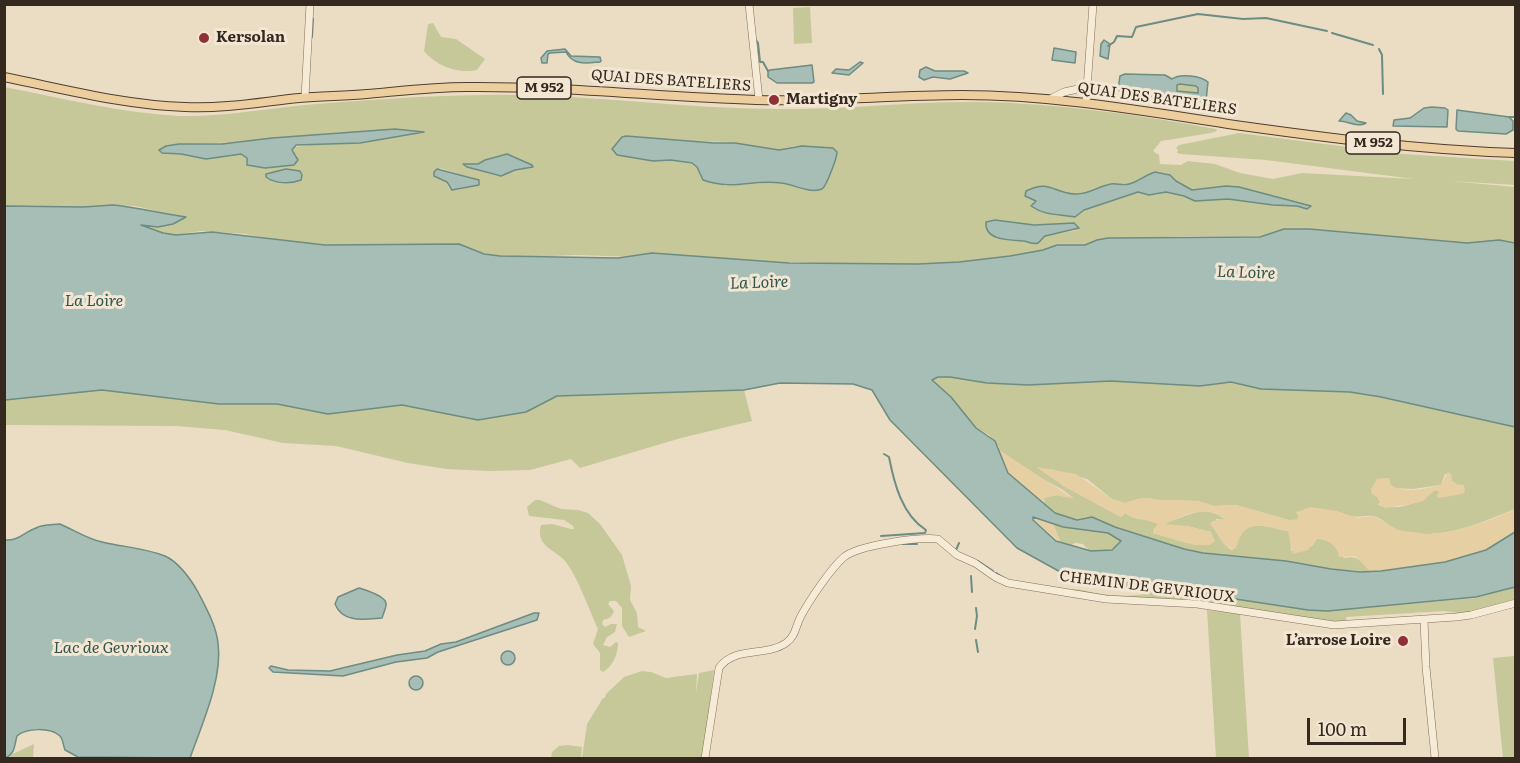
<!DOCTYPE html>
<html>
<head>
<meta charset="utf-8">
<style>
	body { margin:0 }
	#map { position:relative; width:1520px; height:763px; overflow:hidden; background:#ebddc4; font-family:Literata,serif }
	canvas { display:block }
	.frame { position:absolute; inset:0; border:6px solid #35281f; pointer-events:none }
	.scale { position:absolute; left:1307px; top:718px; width:99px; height:27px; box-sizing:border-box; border:3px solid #35281f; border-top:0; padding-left:8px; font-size:18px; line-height:21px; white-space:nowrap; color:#35281f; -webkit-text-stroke:4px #f3e7d3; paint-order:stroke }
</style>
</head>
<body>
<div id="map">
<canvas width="1520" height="763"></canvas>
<div class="frame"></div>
<div class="scale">100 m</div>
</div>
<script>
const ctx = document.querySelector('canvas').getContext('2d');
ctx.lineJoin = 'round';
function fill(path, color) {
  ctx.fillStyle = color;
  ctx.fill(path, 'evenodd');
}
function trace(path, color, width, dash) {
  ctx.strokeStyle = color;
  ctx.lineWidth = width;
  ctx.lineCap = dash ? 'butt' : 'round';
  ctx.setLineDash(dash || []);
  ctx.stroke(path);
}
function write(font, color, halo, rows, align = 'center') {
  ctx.font = font + ' Literata,serif';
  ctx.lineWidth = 6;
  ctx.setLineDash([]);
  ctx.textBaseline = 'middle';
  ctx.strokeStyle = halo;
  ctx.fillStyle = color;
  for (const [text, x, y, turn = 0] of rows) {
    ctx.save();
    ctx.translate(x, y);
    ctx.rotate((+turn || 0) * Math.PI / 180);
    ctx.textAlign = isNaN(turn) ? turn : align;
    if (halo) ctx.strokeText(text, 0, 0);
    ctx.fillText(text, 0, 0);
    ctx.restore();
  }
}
fill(new Path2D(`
	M 810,7 L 812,43 L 794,44 L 793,8 Z
	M 433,23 L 441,37 L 456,39 L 485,59 L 477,70 C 458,74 436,66 424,51 L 428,24 Z
	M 1180,84 L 1196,86 L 1198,88 L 1198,93 L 1177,91 L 1177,85 Z
	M 4,87 C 62,98 121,113 179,116 C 218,117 257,110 295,106 C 358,100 421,96 484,95 C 582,93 679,109 777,109 C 844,110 912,101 979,102 C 1056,103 1140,115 1216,129 L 1217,131 L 1211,133 L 1161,141 L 1153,151 L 1159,155 L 1160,164 L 1181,165 L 1188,161 L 1215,164 L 1240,173 L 1273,179 L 1302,173 L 1414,179 L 1266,160 L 1181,154 L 1177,153 L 1178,150 L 1176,148 L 1179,145 L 1239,133 L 1403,154 L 1515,161 L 1515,185 L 1450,181 L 1515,187 L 1515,243 L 1499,240 L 1467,243 L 1309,229 L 1284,229 L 1260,237 L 1187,236 L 1097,240 L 1085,245 L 1057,245 L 1043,250 L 1010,256 L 959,262 L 918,264 L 843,264 L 576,255 L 532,257 L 500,256 L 484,254 L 458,244 L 356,246 L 325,245 L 280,241 L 245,234 L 201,231 L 176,235 L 163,233 L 140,225 L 158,227 L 185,217 L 162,214 L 153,210 L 135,206 L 113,205 L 83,207 L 5,206 ZM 674,141 L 727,142 L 779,150 L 795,146 L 834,164 L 829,172 L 826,186 L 803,189 L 778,182 L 726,186 L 703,180 L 697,167 L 692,164 L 671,160 L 653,161 L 617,155 L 614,153 ZM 247,142 L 318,144 L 294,147 L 292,150 L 297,156 L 294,165 L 265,168 L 246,162 L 247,158 L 241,154 L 206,159 L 181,154 L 162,153 L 179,144 ZM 501,155 L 513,156 L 532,165 L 532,168 L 515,170 L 497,176 L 467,167 ZM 440,168 L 479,180 L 479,184 L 458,190 L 449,188 ZM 1155,172 L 1166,173 L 1176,181 L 1192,190 L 1272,197 L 1311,206 L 1307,209 L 1297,206 L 1273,205 L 1228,199 L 1195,201 L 1184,196 L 1166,192 L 1154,195 L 1138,192 L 1084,210 L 1075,217 C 1059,214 1044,216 1032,206 L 1036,201 L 1025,195 C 1041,174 1063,198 1085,194 C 1094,192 1102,185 1111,184 C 1115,183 1120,186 1125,185 C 1135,184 1145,176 1155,172 ZM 1001,220 L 1026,224 L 1047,224 L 1077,230 L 1044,236 L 1033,243 L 1008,240 L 989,221 Z
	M 938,377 L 950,377 L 987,383 L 1028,385 L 1111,381 L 1201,386 L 1231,382 L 1261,389 L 1350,392 L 1432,407 L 1515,427 L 1515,509 C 1479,523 1438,543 1398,530 C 1390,527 1382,518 1373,516 C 1366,515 1358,518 1350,516 L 1299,515 L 1298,520 L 1289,520 L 1236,505 L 1214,506 L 1198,501 L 1159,500 L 1147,498 L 1138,499 L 1125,503 L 1112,499 L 1087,479 L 1050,469 L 1062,485 L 1121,517 L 1125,513 C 1135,521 1148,518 1158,524 L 1153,533 L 1187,543 L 1211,532 L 1187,526 L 1168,526 L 1165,523 C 1187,517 1204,502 1226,520 L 1216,519 C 1217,533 1219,542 1232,550 C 1238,544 1237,539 1242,533 C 1253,519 1274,529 1288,531 L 1290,533 L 1291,551 L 1312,546 L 1317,539 C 1330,538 1337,548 1344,558 C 1358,555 1362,562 1371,572 L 1331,569 L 1286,561 L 1203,553 L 1184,549 L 1087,517 C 1070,522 1059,516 1045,506 L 1044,498 L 1056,495 L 1073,498 L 1063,490 L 1036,475 L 999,450 L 999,447 L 989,435 L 976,428 L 951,397 L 931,380 ZM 1445,474 L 1451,474 L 1452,481 L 1456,484 L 1452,494 L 1442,497 L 1438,490 L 1435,490 C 1421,502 1397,513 1378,504 L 1380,503 L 1378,498 L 1378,479 L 1389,478 L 1390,484 L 1394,488 L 1413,489 L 1441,485 Z
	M 102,390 L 219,404 L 277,404 L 328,414 L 402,405 L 526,412 L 557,396 L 744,390 L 752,421 L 681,438 L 580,468 L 571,459 L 530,470 L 488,471 L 446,469 L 408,463 L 336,446 L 283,443 L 225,430 L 176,426 L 5,425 L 5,400 Z
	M 535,500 L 540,500 L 561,509 L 578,510 L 588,513 L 600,524 L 622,555 L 631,586 L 630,600 L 637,613 L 638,627 L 646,631 L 629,637 L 622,626 L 622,608 L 616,601 L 610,601 L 608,604 L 614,611 C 612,617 609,619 603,620 L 602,624 L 605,627 L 611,624 L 617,624 L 615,632 L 607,637 L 603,645 L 610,647 L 616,642 L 618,643 C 618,654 613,666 603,672 L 600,670 L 600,653 L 593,644 L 598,629 C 589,610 578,577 565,561 C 554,549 535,546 541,525 L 552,524 L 571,529 L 574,529 L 573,526 L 564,520 L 529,516 L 527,507 Z
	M 1053,524 L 1108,533 L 1121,541 C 1113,553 1092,557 1083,544 L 1075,543 L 1070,546 L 1061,543 Z
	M 1515,587 L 1516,599 L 1465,614 L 1444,611 L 1346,617 L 1347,623 L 1331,623 L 1183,599 L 1176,600 L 1117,598 L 1066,590 C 1078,588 1085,591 1096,593 C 1112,596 1129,597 1145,594 L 1150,589 L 1189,592 L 1308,610 L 1328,611 L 1476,598 Z
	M 1207,610 L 1240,614 L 1249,758 L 1216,758 Z
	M 1515,656 L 1515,758 L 1503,758 L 1493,658 Z
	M 714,670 L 703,758 L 582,758 L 587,724 L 603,698 L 605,698 L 606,694 L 624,677 L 642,671 L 651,672 L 666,678 L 697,674 L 696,693 L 699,673 Z
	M 34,744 L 33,758 L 4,758 Z
	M 568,745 L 582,747 L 581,758 L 551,758 L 552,752 L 559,746 Z`), '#c6c899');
fill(new Path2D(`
	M 999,450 L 1074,499 L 1056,495 L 1044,498 L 1045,506 L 1008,473 Z
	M 1036,467 L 1076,474 L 1112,499 L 1125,503 L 1138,499 L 1147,498 L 1159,500 L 1198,501 L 1214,506 L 1236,505 L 1289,520 L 1298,519 L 1299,517 L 1296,512 L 1311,507 L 1337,511 L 1357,518 L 1373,516 L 1398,530 L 1427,534 L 1450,532 L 1493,519 L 1515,509 L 1515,532 C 1487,559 1410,571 1371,572 L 1355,556 L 1339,557 C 1338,546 1328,538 1317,539 L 1308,550 L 1293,554 L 1288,531 C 1274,529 1250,518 1241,535 C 1238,540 1238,545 1235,549 C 1221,547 1219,534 1210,524 L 1212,521 L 1226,519 C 1206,503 1184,515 1165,524 L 1187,526 L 1211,532 L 1215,541 L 1210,545 L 1194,545 L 1153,533 L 1153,530 L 1158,524 C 1148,518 1135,521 1125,513 L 1121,517 L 1062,485 Z
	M 1448,472 L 1451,474 L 1452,481 L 1456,484 L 1464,485 L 1465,492 L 1462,494 L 1439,498 L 1437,496 L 1439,492 L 1435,490 L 1423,501 L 1416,503 L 1386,508 L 1377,505 L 1380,503 L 1378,498 L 1372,494 L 1371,489 L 1377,479 L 1389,478 L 1390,484 C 1401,494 1427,489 1441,485 Z
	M 1033,517 L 1053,524 L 1061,543 L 1033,519 Z`), '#e5cfa3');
const water = new Path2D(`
	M 1104,40 L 1110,44 L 1108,59 L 1100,56 L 1101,44 Z
	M 1054,48 L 1076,52 L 1075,63 L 1052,60 Z
	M 565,49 L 571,56 L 600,57 L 601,61 L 600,62 C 587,63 573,66 566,52 L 550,53 L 548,54 L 547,63 L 542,63 L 541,58 L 547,51 Z
	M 860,62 L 863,63 L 849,75 L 832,73 L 836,69 L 849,70 Z
	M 812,65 L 814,82 L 812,83 L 777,83 L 768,77 L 768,71 L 770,70 Z
	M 926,67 L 935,71 L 964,71 L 968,73 L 950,79 L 933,77 L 924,80 L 919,77 L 920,70 Z
	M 1125,74 L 1165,75 L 1172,79 C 1180,73 1201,76 1208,82 L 1206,101 L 1204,102 L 1173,96 L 1150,96 L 1120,91 L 1118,89 L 1120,76 ZM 1180,84 L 1196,86 L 1198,88 L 1198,93 L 1177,91 L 1177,85 Z
	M 1432,107 L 1445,108 L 1448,110 L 1447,127 L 1393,126 L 1394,120 L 1410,118 L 1424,108 Z
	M 1457,110 L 1509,117 L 1513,121 L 1513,130 L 1506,134 L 1458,131 L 1456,129 Z
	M 1346,113 L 1351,115 L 1357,121 L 1366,123 C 1358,128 1348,121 1339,121 Z
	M 395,129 L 424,132 L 360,143 L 296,145 L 292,150 L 298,160 L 294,165 L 265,168 L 247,165 L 247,158 L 241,154 L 206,159 L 181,154 L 162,153 L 159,150 L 166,146 L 179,144 L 222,144 L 272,138 Z
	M 626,136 L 714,143 L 735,143 L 779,150 L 802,146 L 833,148 L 837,152 C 837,158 826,187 822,189 C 809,194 793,184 781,183 C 751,179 735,191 703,180 L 697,167 L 692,163 L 671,160 L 653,161 L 617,155 L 612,149 L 622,137 Z
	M 507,154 L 532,165 L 533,167 L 515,170 L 501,176 L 467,167 L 463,164 L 478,164 L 485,160 Z
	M 286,169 L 300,171 L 302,175 L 301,180 C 291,184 275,184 266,177 L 266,174 Z
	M 437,169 L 479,180 L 479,185 L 452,190 L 447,182 L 434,176 L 434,172 Z
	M 1155,172 L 1170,175 L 1176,181 L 1192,190 L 1226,186 L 1239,187 L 1311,206 L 1307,209 L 1297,206 L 1273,205 L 1228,199 L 1195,201 L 1184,196 L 1166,192 L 1149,195 L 1138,192 L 1084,210 L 1075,217 C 1059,214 1045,216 1031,206 L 1036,201 L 1025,196 L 1026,191 C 1050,179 1053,193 1075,194 C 1089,195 1098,186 1111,184 C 1117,183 1123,186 1129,184 C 1138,182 1145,175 1155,172 Z
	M 113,205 C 138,207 161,214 186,217 L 173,224 L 158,227 L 141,225 L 163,233 L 176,235 L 212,232 L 325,245 L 459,244 L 484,254 L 500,256 L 618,258 L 652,253 L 789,263 L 918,264 L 959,262 L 1010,256 L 1043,250 L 1057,245 L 1085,245 L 1097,240 L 1108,238 L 1260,237 L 1284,229 L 1309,229 L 1467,243 L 1499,240 L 1515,243 L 1515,427 L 1381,397 L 1350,392 L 1261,389 L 1231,382 L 1200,386 L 1111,381 L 1028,385 L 987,383 L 950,377 L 938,377 L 932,380 L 951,397 L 976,428 L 995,441 L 1008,473 L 1055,513 L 1077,520 L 1092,517 L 1115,527 L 1184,549 L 1203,553 L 1286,561 L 1331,569 L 1360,572 L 1381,571 L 1445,562 L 1486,550 L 1515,532 L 1515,587 L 1476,597 L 1328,611 L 1308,610 L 1189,592 L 1108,586 L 1064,574 L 1017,548 L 890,420 L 872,390 L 853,384 L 780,383 L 744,390 L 557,396 L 526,412 L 478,420 L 402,405 L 328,414 L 277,404 L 219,404 L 102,390 L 5,400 L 5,206 L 83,207 ZM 1033,517 L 1063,527 L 1108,533 L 1121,541 L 1112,550 L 1091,551 L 1056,541 L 1033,520 Z
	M 995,220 L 1034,225 L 1074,223 L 1079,228 L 1045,236 C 1043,237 1040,242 1038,243 C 1034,245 1029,242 1024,241 C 1011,240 984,241 986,222 Z
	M 60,524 C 74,530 87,539 102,542 C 123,547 145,548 165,556 C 180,563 190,578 198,592 C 206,608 216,625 218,643 C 223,678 202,724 190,758 L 78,757 L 65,750 C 63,745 63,739 60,736 C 50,727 26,728 17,736 C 14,746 16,753 5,758 L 5,540 C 19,541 24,532 36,528 C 43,524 52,525 60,524 Z
	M 359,588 C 365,590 384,595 386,603 C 387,606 383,614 382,618 C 366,619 343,624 335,604 L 338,597 Z
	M 534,613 L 539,613 L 537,620 L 438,652 L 427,658 L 396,662 L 343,676 L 273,672 L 269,668 L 271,666 L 288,670 L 330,671 L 397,655 L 425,651 L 441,644 L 456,642 Z
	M501 658a7 7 0 1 1 14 0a7 7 0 1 1-14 0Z
	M409 683a7 7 0 1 1 14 0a7 7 0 1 1-14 0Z`);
fill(water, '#a6beb5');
trace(water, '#6d8c82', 1.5);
trace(new Path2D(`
	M 1332,33 L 1373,45
	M 312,37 L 313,19
	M 756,40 L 758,43 L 760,62 L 763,62 L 768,71
	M 1108,46 L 1114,42 L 1117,36 L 1132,37 L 1136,27 L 1198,14 L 1243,19 L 1266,18 L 1327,31
	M 1379,49 L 1382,55 L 1383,94
	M 1509,117 L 1516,117
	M 881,536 L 925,533 L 926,530 C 902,515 894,483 889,457 L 884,454
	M 903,544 L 917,544
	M 956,550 L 959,543
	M 978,561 L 993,571
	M 996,573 L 1006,579
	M 971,576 L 972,592
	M 975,629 L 977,616 L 976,608
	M 976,640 L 978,652`), '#6d8c82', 2);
const minor = new Path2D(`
	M 749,4 L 759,100
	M 305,97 L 310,4
	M 1052,98 L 1064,92 L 1087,87
	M 1086,102 L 1093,4
	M 1424,620 L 1426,667 L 1435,758
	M 705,758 L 719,668 C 734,646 766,657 786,643 C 796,636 795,627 801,616 C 809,601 831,568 844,557 C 859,545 918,537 938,539 L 957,555 L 975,563 L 995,577 L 1008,583 L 1106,599 L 1197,604 L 1334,625 L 1456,617 L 1471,615 L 1516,603`);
const major = new Path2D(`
	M 4,77 C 64,89 124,105 185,107 C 223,109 261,102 299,98 C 322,96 345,96 367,94 C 401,91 433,87 466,87 C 563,86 659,97 756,100 C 825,102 893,95 962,95 C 1055,95 1143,111 1235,125 C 1328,138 1421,150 1516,153`);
trace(minor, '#846e5c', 8);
trace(major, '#523d30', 10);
trace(minor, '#f6ebd7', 7);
trace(major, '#ecce9f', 8);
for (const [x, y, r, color] of [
	[204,38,6,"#8f3038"],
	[774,100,6,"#8f3038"],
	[1403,641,6,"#8f3038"]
]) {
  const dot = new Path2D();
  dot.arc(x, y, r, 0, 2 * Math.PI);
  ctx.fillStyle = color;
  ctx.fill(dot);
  trace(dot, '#f3e7d3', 2);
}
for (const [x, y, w] of [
	[544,88,54],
	[1373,143,54]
]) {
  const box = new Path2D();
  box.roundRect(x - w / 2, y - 11, w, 22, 4.5);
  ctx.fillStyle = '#f3e7d3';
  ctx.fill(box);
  trace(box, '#35281f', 1.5);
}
write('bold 14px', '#35281f', null, [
	["M 952",544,88],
	["M 952",1373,143]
]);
write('bold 15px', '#35281f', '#f3e7d3', [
	["Kersolan",216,38],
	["Martigny",786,100],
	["L’arrose Loire",1391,641,"right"]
], 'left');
write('15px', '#35281f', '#f3e7d3', [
	["QUAI DES BATELIERS",671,81,4],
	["QUAI DES BATELIERS",1157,99,8],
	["CHEMIN DE GEVRIOUX",1147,587,7]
]);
write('italic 16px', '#2f544f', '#f3e7d3', [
	["La Loire",1246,273,2],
	["La Loire",759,283,-2],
	["La Loire",94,301],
	["Lac de Gevrioux",111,648]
]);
</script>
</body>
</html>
